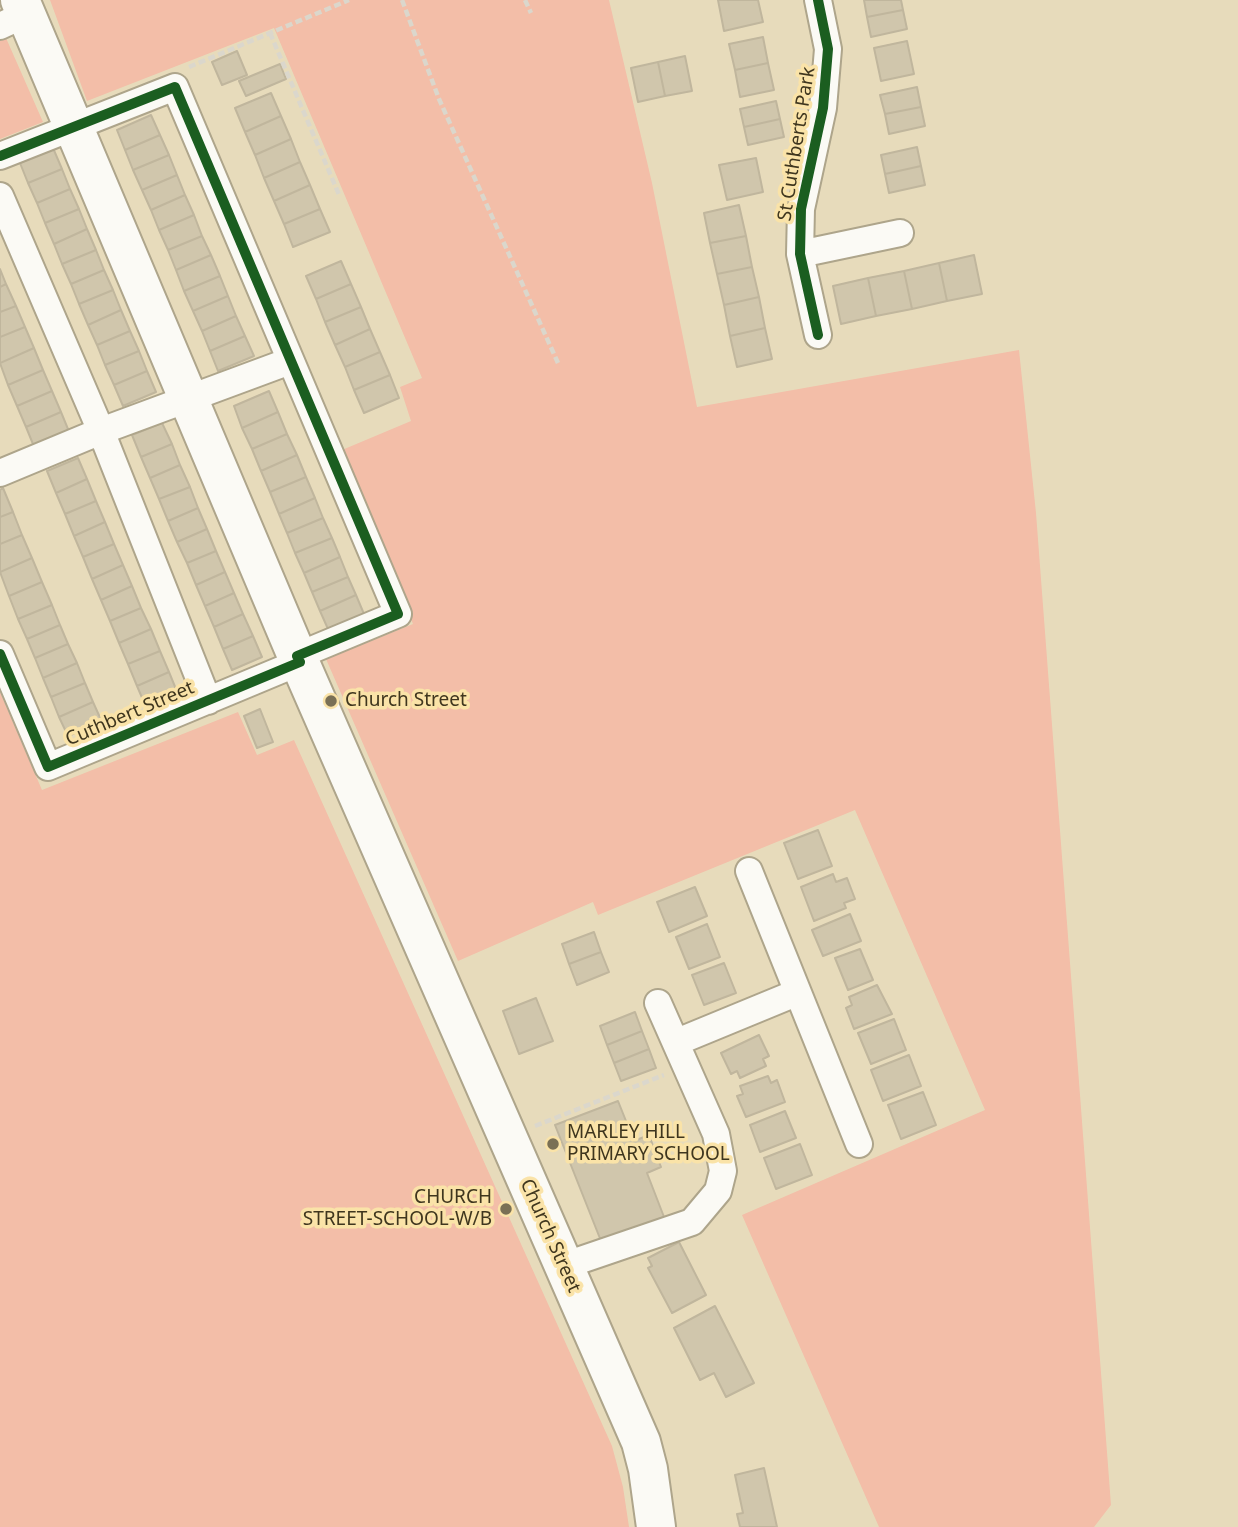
<!DOCTYPE html>
<html>
<head>
<meta charset="utf-8">
<style>
	body { margin:0 }
	canvas { display:block; background:#e7dbbb }
</style>
</head>
<body>
<canvas width="1238" height="1527"></canvas>
<script>
const ctx = document.querySelector('canvas').getContext('2d');
ctx.lineJoin = 'round';
function fill(path, color) {
  ctx.fillStyle = color;
  ctx.fill(path, 'evenodd');
}
function trace(path, color, width, dash) {
  ctx.strokeStyle = color;
  ctx.lineWidth = width;
  ctx.lineCap = dash ? 'butt' : 'round';
  ctx.setLineDash(dash || []);
  ctx.stroke(path);
}
function write(font, color, halo, rows, align = 'center') {
  ctx.font = font + ' "Noto Sans",sans-serif';
  ctx.lineWidth = 7;
  ctx.setLineDash([]);
  ctx.textBaseline = 'middle';
  ctx.strokeStyle = halo;
  ctx.fillStyle = color;
  for (const [text, x, y, turn = 0] of rows) {
    ctx.save();
    ctx.translate(x, y);
    ctx.rotate((+turn || 0) * Math.PI / 180);
    ctx.textAlign = isNaN(turn) ? turn : align;
    if (halo) ctx.strokeText(text, 0, 0);
    ctx.fillText(text, 0, 0);
    ctx.restore();
  }
}
fill(new Path2D(`
	M 50,0 L 609,0 L 652,183 L 697,407 L 1019,350 L 1036,513 L 1111,1505 L 1094,1527 L 879,1527 L 742,1215 L 985,1110 L 855,810 L 598,915 L 593,902 L 458,961 L 326,659 L 413,624 L 342,450 L 411,421 L 400,387 L 422,378 L 274,28 L 87,101 Z
	M 6,38 L 43,122 L 0,139 L 0,41 Z
	M 0,692 L 42,790 L 238,712 L 257,755 L 294,740 L 612,1446 L 623,1487 L 629,1527 L 0,1527 Z`), '#f3bea8');
const building = new Path2D(`
	M 718,0 L 758,0 L 763,22 L 724,31 Z
	M 864,0 L 901,0 L 903,10 L 867,17 Z
	M 903,10 L 907,29 L 871,37 L 867,17 Z
	M 763,37 L 768,63 L 735,70 L 729,44 Z
	M 907,41 L 914,74 L 881,81 L 874,48 Z
	M 237,51 L 247,75 L 222,85 L 212,62 Z
	M 685,56 L 692,91 L 665,96 L 658,62 Z
	M 658,62 L 665,96 L 638,102 L 631,68 Z
	M 768,63 L 774,90 L 740,97 L 735,70 Z
	M 280,64 L 286,79 L 246,96 L 239,81 Z
	M 917,87 L 921,107 L 885,114 L 880,95 Z
	M 271,93 L 281,116 L 245,132 L 235,108 Z
	M 776,101 L 780,119 L 744,127 L 740,109 Z
	M 921,107 L 925,126 L 889,134 L 885,114 Z
	M 151,115 L 160,135 L 125,150 L 117,130 Z
	M 281,116 L 291,139 L 255,155 L 245,132 Z
	M 780,119 L 784,137 L 748,145 L 744,127 Z
	M 160,135 L 169,155 L 133,170 L 125,150 Z
	M 291,139 L 300,162 L 264,178 L 255,155 Z
	M 917,147 L 921,166 L 885,174 L 881,155 Z
	M 53,148 L 62,169 L 28,183 L 20,163 Z
	M 169,155 L 177,175 L 142,190 L 133,170 Z
	M 756,158 L 763,192 L 727,200 L 719,165 Z
	M 300,162 L 310,185 L 274,201 L 264,178 Z
	M 921,166 L 925,185 L 889,193 L 885,174 Z
	M 62,169 L 70,189 L 37,203 L 28,183 Z
	M 177,175 L 185,195 L 151,210 L 142,190 Z
	M 310,185 L 320,209 L 284,224 L 274,201 Z
	M 70,189 L 79,209 L 45,223 L 37,203 Z
	M 185,195 L 194,215 L 159,230 L 151,210 Z
	M 739,205 L 746,236 L 710,243 L 704,213 Z
	M 79,209 L 87,229 L 54,244 L 45,223 Z
	M 320,209 L 330,232 L 293,247 L 284,224 Z
	M 194,215 L 202,236 L 168,250 L 159,230 Z
	M 87,229 L 96,250 L 62,264 L 54,244 Z
	M 202,236 L 211,255 L 176,270 L 168,250 Z
	M 746,236 L 752,267 L 717,274 L 710,243 Z
	M 96,250 L 104,270 L 71,284 L 62,264 Z
	M 211,255 L 220,276 L 184,291 L 176,270 Z
	M 974,255 L 982,294 L 947,301 L 939,263 Z
	M 341,261 L 351,284 L 316,299 L 306,276 Z
	M 939,263 L 947,301 L 912,309 L 904,271 Z
	M 752,267 L 759,297 L 724,305 L 717,274 Z
	M 0,269 L 6,284 L 0,287 Z
	M 104,270 L 113,290 L 79,304 L 71,284 Z
	M 904,271 L 912,309 L 876,316 L 868,278 Z
	M 220,276 L 228,296 L 193,311 L 184,291 Z
	M 868,278 L 876,316 L 841,324 L 833,286 Z
	M 6,284 L 16,306 L 0,312 L 0,287 Z
	M 351,284 L 361,307 L 325,322 L 316,299 Z
	M 113,290 L 121,310 L 88,325 L 79,304 Z
	M 228,296 L 236,316 L 202,331 L 193,311 Z
	M 759,297 L 765,328 L 730,336 L 724,305 Z
	M 16,306 L 25,327 L 0,337 L 0,312 Z
	M 361,307 L 370,329 L 335,345 L 325,322 Z
	M 121,310 L 130,331 L 97,345 L 88,325 Z
	M 236,316 L 245,336 L 210,351 L 202,331 Z
	M 25,327 L 34,348 L 0,363 L 0,337 Z
	M 765,328 L 772,359 L 737,367 L 730,336 Z
	M 370,329 L 380,352 L 345,367 L 335,345 Z
	M 130,331 L 139,351 L 105,365 L 97,345 Z
	M 245,336 L 254,356 L 218,371 L 210,351 Z
	M 34,348 L 43,370 L 8,385 L 0,363 Z
	M 139,351 L 147,371 L 114,385 L 105,365 Z
	M 380,352 L 390,375 L 354,390 L 345,367 Z
	M 43,370 L 52,391 L 17,406 L 8,385 Z
	M 147,371 L 156,392 L 123,406 L 114,385 Z
	M 390,375 L 399,398 L 364,413 L 354,390 Z
	M 52,391 L 61,412 L 26,427 L 17,406 Z
	M 269,391 L 278,412 L 242,428 L 234,406 Z
	M 61,412 L 70,434 L 35,449 L 26,427 Z
	M 278,412 L 287,434 L 252,449 L 242,428 Z
	M 162,423 L 172,444 L 141,457 L 132,435 Z
	M 287,434 L 297,455 L 261,471 L 252,449 Z
	M 172,444 L 180,465 L 150,478 L 141,457 Z
	M 297,455 L 306,477 L 270,492 L 261,471 Z
	M 78,458 L 87,479 L 56,493 L 47,471 Z
	M 180,465 L 190,487 L 159,499 L 150,478 Z
	M 306,477 L 315,498 L 279,514 L 270,492 Z
	M 87,479 L 96,501 L 65,514 L 56,493 Z
	M 190,487 L 198,508 L 168,521 L 159,499 Z
	M 3,488 L 13,512 L 0,517 L 0,490 Z
	M 315,498 L 323,518 L 287,533 L 279,514 Z
	M 96,501 L 105,522 L 74,536 L 65,514 Z
	M 198,508 L 207,529 L 177,542 L 168,521 Z
	M 13,512 L 22,535 L 0,544 L 0,517 Z
	M 323,518 L 332,538 L 295,553 L 287,533 Z
	M 105,522 L 114,544 L 83,557 L 74,536 Z
	M 207,529 L 216,551 L 187,563 L 177,542 Z
	M 22,535 L 32,558 L 0,572 L 0,544 Z
	M 332,538 L 340,557 L 304,573 L 295,553 Z
	M 114,544 L 123,565 L 92,579 L 83,557 Z
	M 216,551 L 225,572 L 196,585 L 187,563 Z
	M 340,557 L 348,577 L 312,592 L 304,573 Z
	M 32,558 L 42,582 L 9,596 L 0,572 Z
	M 123,565 L 132,586 L 101,600 L 92,579 Z
	M 225,572 L 234,593 L 205,606 L 196,585 Z
	M 348,577 L 356,595 L 320,611 L 312,592 Z
	M 42,582 L 52,605 L 18,619 L 9,596 Z
	M 132,586 L 141,608 L 110,621 L 101,600 Z
	M 234,593 L 243,614 L 214,627 L 205,606 Z
	M 356,595 L 364,614 L 328,629 L 320,611 Z
	M 52,605 L 60,625 L 27,639 L 18,619 Z
	M 141,608 L 151,629 L 119,643 L 110,621 Z
	M 243,614 L 253,636 L 223,649 L 214,627 Z
	M 60,625 L 68,644 L 35,658 L 27,639 Z
	M 151,629 L 160,651 L 128,664 L 119,643 Z
	M 253,636 L 262,657 L 232,670 L 223,649 Z
	M 68,644 L 77,663 L 43,678 L 35,658 Z
	M 160,651 L 169,672 L 137,686 L 128,664 Z
	M 77,663 L 85,683 L 51,697 L 43,678 Z
	M 169,672 L 178,694 L 146,707 L 137,686 Z
	M 85,683 L 93,702 L 59,717 L 51,697 Z
	M 93,702 L 102,722 L 68,736 L 59,717 Z
	M 260,709 L 273,742 L 257,748 L 244,716 Z
	M 818,830 L 832,866 L 798,879 L 784,843 Z
	M 833,874 L 836,882 L 847,878 L 855,899 L 844,903 L 846,908 L 814,921 L 801,887 Z
	M 695,887 L 707,916 L 669,932 L 657,902 Z
	M 850,914 L 861,941 L 823,956 L 812,930 Z
	M 707,924 L 720,957 L 689,969 L 676,937 Z
	M 594,932 L 601,952 L 569,964 L 562,944 Z
	M 860,949 L 873,980 L 848,990 L 835,958 Z
	M 601,952 L 609,972 L 577,985 L 569,964 Z
	M 724,963 L 736,993 L 704,1005 L 692,975 Z
	M 877,985 L 892,1014 L 854,1029 L 846,1008 L 852,1005 L 849,997 Z
	M 536,998 L 553,1041 L 519,1054 L 503,1011 Z
	M 635,1012 L 642,1031 L 607,1045 L 600,1026 Z
	M 894,1019 L 906,1050 L 871,1064 L 858,1033 Z
	M 642,1031 L 649,1049 L 614,1063 L 607,1045 Z
	M 759,1035 L 769,1056 L 763,1059 L 766,1066 L 740,1078 L 737,1071 L 731,1074 L 721,1053 Z
	M 649,1049 L 656,1068 L 621,1081 L 614,1063 Z
	M 909,1055 L 921,1086 L 883,1101 L 871,1070 Z
	M 768,1076 L 771,1083 L 777,1080 L 785,1102 L 746,1117 L 737,1096 L 743,1094 L 740,1086 Z
	M 923,1092 L 936,1125 L 901,1139 L 888,1105 Z
	M 618,1101 L 634,1141 L 649,1135 L 661,1167 L 647,1173 L 664,1217 L 601,1241 L 555,1125 Z
	M 785,1111 L 796,1138 L 760,1152 L 750,1125 Z
	M 800,1144 L 812,1175 L 776,1189 L 764,1158 Z
	M 679,1242 L 706,1295 L 672,1313 L 648,1268 L 652,1266 L 648,1258 Z
	M 715,1306 L 754,1383 L 726,1397 L 714,1373 L 700,1380 L 674,1328 Z
	M 764,1468 L 777,1527 L 740,1527 L 737,1514 L 743,1513 L 735,1475 Z`);
fill(building, '#d0c6ac');
trace(building, '#c0b69d', 2);
const minor = new Path2D(`
	M 0,26 L 26,14
	M 0,156 L 175,87 L 398,614 L 297,656
	M 0,196 L 101,431 L 208,701
	M 800,254 L 900,233
	M 818,335 L 800,254 L 801,209 L 823,108 L 828,49 L 818,0
	M 0,473 L 101,431 L 290,361
	M 0,654 L 48,767 L 300,662
	M 749,871 L 859,1144
	M 677,1042 L 796,993
	M 563,1266 L 692,1222 L 718,1191 L 723,1171 L 716,1134 L 658,1003`);
const highway = new Path2D(`
	M 20,0 L 297,656 L 641,1442 L 648,1469 L 656,1527`);
trace(minor, '#aea58b', 30);
trace(highway, '#aea58b', 42);
trace(new Path2D(`
	M 402,0 L 439,99 L 558,363
	M 525,0 L 531,13
	M 270,33 L 340,197
	M 189,67 L 349,0
	M 535,1126 L 664,1075`), '#dbd7cc', 4.5, [7, 3.5]);
trace(minor, '#fbfaf5', 26);
trace(highway, '#fbfaf5', 38);
trace(new Path2D(`
	M 0,156 L 175,87 L 398,614 L 297,656
	M 818,335 L 800,254 L 801,209 L 823,108 L 828,49 L 818,0
	M 0,654 L 48,767 L 300,662`), '#1b5e20', 10);
for (const [x, y, r, color] of [
	[331,701,7,"#7a7055"],
	[553,1144,7,"#7a7055"],
	[506,1209,7,"#7a7055"]
]) {
  const dot = new Path2D();
  dot.arc(x, y, r, 0, 2 * Math.PI);
  ctx.fillStyle = color;
  ctx.fill(dot);
  trace(dot, '#fae3a8', 2.5);
}
write('19px', '#3f361e', '#fae3a8', [
	["St Cuthberts Park",797,144,-81],
	["Cuthbert Street",130,714,-23],
	["Church Street",550,1236,66]
]);
write('19px', '#3f361e', '#fae3a8', [
	["Church Street",345,701],
	["MARLEY HILL",567,1133],
	["PRIMARY SCHOOL",567,1155],
	["CHURCH",492,1198,"right"],
	["STREET-SCHOOL-W/B",492,1220,"right"]
], 'left');
</script>
</body>
</html>
